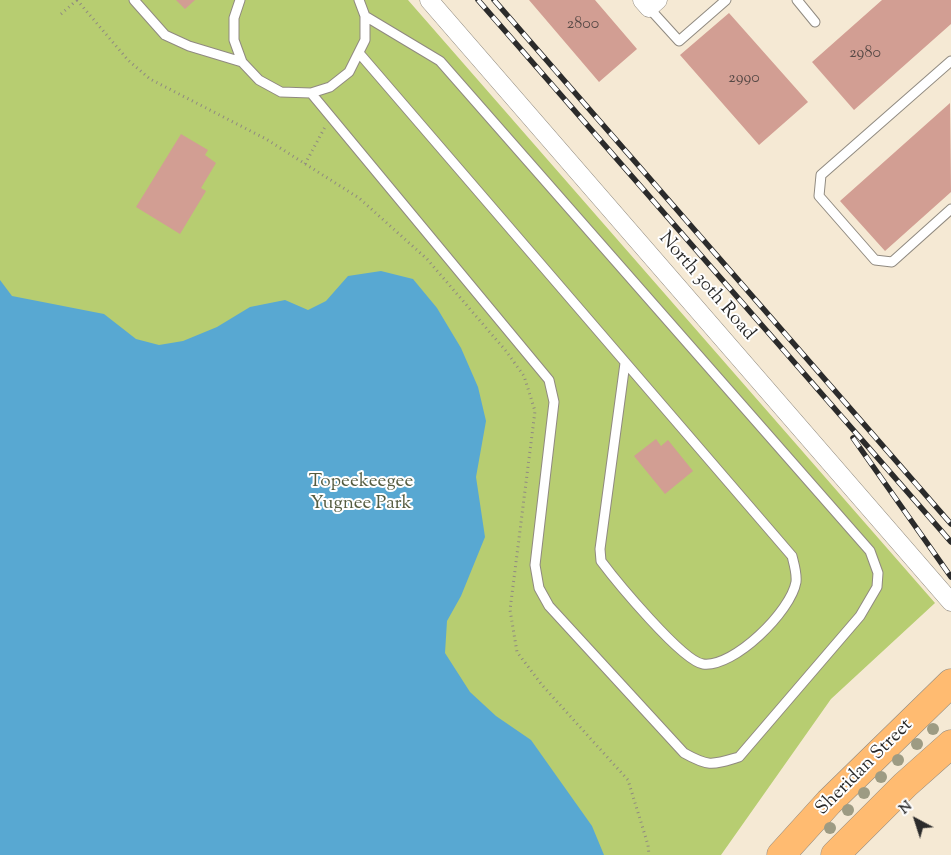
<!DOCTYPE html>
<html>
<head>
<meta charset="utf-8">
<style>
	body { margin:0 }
	#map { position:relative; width:951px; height:855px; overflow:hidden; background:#f5e9d4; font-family:"Sorts Mill Goudy",serif }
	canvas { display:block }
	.north { position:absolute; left:891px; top:795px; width:50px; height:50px; -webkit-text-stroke:4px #fff; paint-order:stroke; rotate:320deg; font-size:14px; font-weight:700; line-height:20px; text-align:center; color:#2b2b2b }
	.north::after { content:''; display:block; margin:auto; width:18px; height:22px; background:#2b2b2b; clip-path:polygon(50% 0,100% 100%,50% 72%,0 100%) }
</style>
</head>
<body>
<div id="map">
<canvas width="951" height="855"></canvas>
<div class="north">N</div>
</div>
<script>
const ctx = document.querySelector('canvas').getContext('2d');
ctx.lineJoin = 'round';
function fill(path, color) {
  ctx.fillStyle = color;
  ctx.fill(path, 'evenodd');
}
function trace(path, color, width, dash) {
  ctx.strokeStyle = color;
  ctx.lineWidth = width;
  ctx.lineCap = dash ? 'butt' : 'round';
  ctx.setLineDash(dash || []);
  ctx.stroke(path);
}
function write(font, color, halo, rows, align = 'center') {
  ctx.font = font + ' "Sorts Mill Goudy",serif';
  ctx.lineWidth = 4;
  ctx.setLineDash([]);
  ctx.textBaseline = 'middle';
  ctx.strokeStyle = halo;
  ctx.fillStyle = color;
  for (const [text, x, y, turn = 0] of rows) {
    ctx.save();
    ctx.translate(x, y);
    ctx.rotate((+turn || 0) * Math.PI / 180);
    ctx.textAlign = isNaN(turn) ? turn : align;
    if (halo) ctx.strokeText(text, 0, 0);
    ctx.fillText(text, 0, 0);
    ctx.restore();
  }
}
fill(new Path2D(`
	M 0,0 L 408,0 L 935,603 L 831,699 L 721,855 L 0,855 Z`), '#b7cd71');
fill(new Path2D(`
	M 381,271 L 413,279 L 437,308 L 461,348 L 478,387 L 486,421 L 476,477 L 485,537 L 461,596 L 447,621 L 445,653 L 470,692 L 496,716 L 531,740 L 592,826 L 604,855 L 0,855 L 0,280 L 12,296 L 104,314 L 136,339 L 159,345 L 183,341 L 217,327 L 250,307 L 285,300 L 308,310 L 326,301 L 348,276 Z`), '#58a8d2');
fill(new Path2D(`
	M 176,0 L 195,0 L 185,9 Z
	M 529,0 L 595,0 L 637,49 L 599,82 Z
	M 882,0 L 951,0 L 951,24 L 854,110 L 812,62 Z
	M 729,13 L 808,102 L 759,145 L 680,55 Z
	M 950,103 L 951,192 L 885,251 L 840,201 Z
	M 181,134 L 208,150 L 205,155 L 216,163 L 201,188 L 206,191 L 180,234 L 136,207 Z
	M 656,439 L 661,446 L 668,440 L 693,471 L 665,494 L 634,456 Z`), '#d29e93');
const lane = new Path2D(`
	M 134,0 L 165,35 L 189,46 L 242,62
	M 240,0 L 234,18 L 234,40 L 242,62 L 259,80 L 281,92 L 311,93 L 330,87 L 349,72 L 365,40 L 365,16 L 359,0
	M 797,0 L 815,22
	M 649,8 L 679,41 L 726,0
	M 359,53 L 792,556 C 794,564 797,573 796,582 C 791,611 734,668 703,664 C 682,661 616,581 601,561 L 600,549 L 625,363
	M 951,61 L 821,175 L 819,196 L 875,260 L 892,262 L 951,209
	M 311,93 L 549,380 L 554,402 L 535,565 L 539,588 L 549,606 L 684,753 C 709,767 712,765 739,757 L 860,616 L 877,587 L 878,573 L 870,551 L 440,61 L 365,16`);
const street = new Path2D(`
	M 429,0 L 951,602
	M 642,0 L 649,8 L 658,0`);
const primary = new Path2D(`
	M 781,855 L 829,802 L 951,683
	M 835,855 L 905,785 L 951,744`);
trace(lane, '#908a80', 11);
trace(street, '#908a80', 19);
trace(primary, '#908a80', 29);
trace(new Path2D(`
	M 77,0 L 128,60 L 150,79 L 266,139 L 359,198 L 427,259 L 506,351 L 524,376 L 535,411 L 510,610 L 517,652 L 542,685 L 628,780 L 648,845 L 649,855
	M 61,14 L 77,0
	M 305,164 L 325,127`), '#908a80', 3, [1, 4]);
trace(lane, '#fff', 9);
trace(street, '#fff', 18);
trace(primary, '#ffbb71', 28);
const rail = new Path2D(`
	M 478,0 L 951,542
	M 494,0 L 951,524
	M 853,438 L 951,577`);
trace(rail, '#2b2b2b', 5.5);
trace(rail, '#fff', 4, [11]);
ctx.fillStyle = '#9d9b83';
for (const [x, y] of [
	[933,729],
	[917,744],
	[898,760],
	[881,777],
	[864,793],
	[848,810],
	[830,828]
]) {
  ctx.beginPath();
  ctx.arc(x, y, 6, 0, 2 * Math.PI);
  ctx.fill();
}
write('16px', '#554845', null, [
	["2800",583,25],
	["2980",865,54],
	["2990",744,79]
]);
write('19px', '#2b2b2b', '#fff', [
	["North 30th Road",706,287,49],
	["Sheridan Street",865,768,-45]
]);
write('19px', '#555c40', '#fff', [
	["Topeekeegee",361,483],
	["Yugnee Park",361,505]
]);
</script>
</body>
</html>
